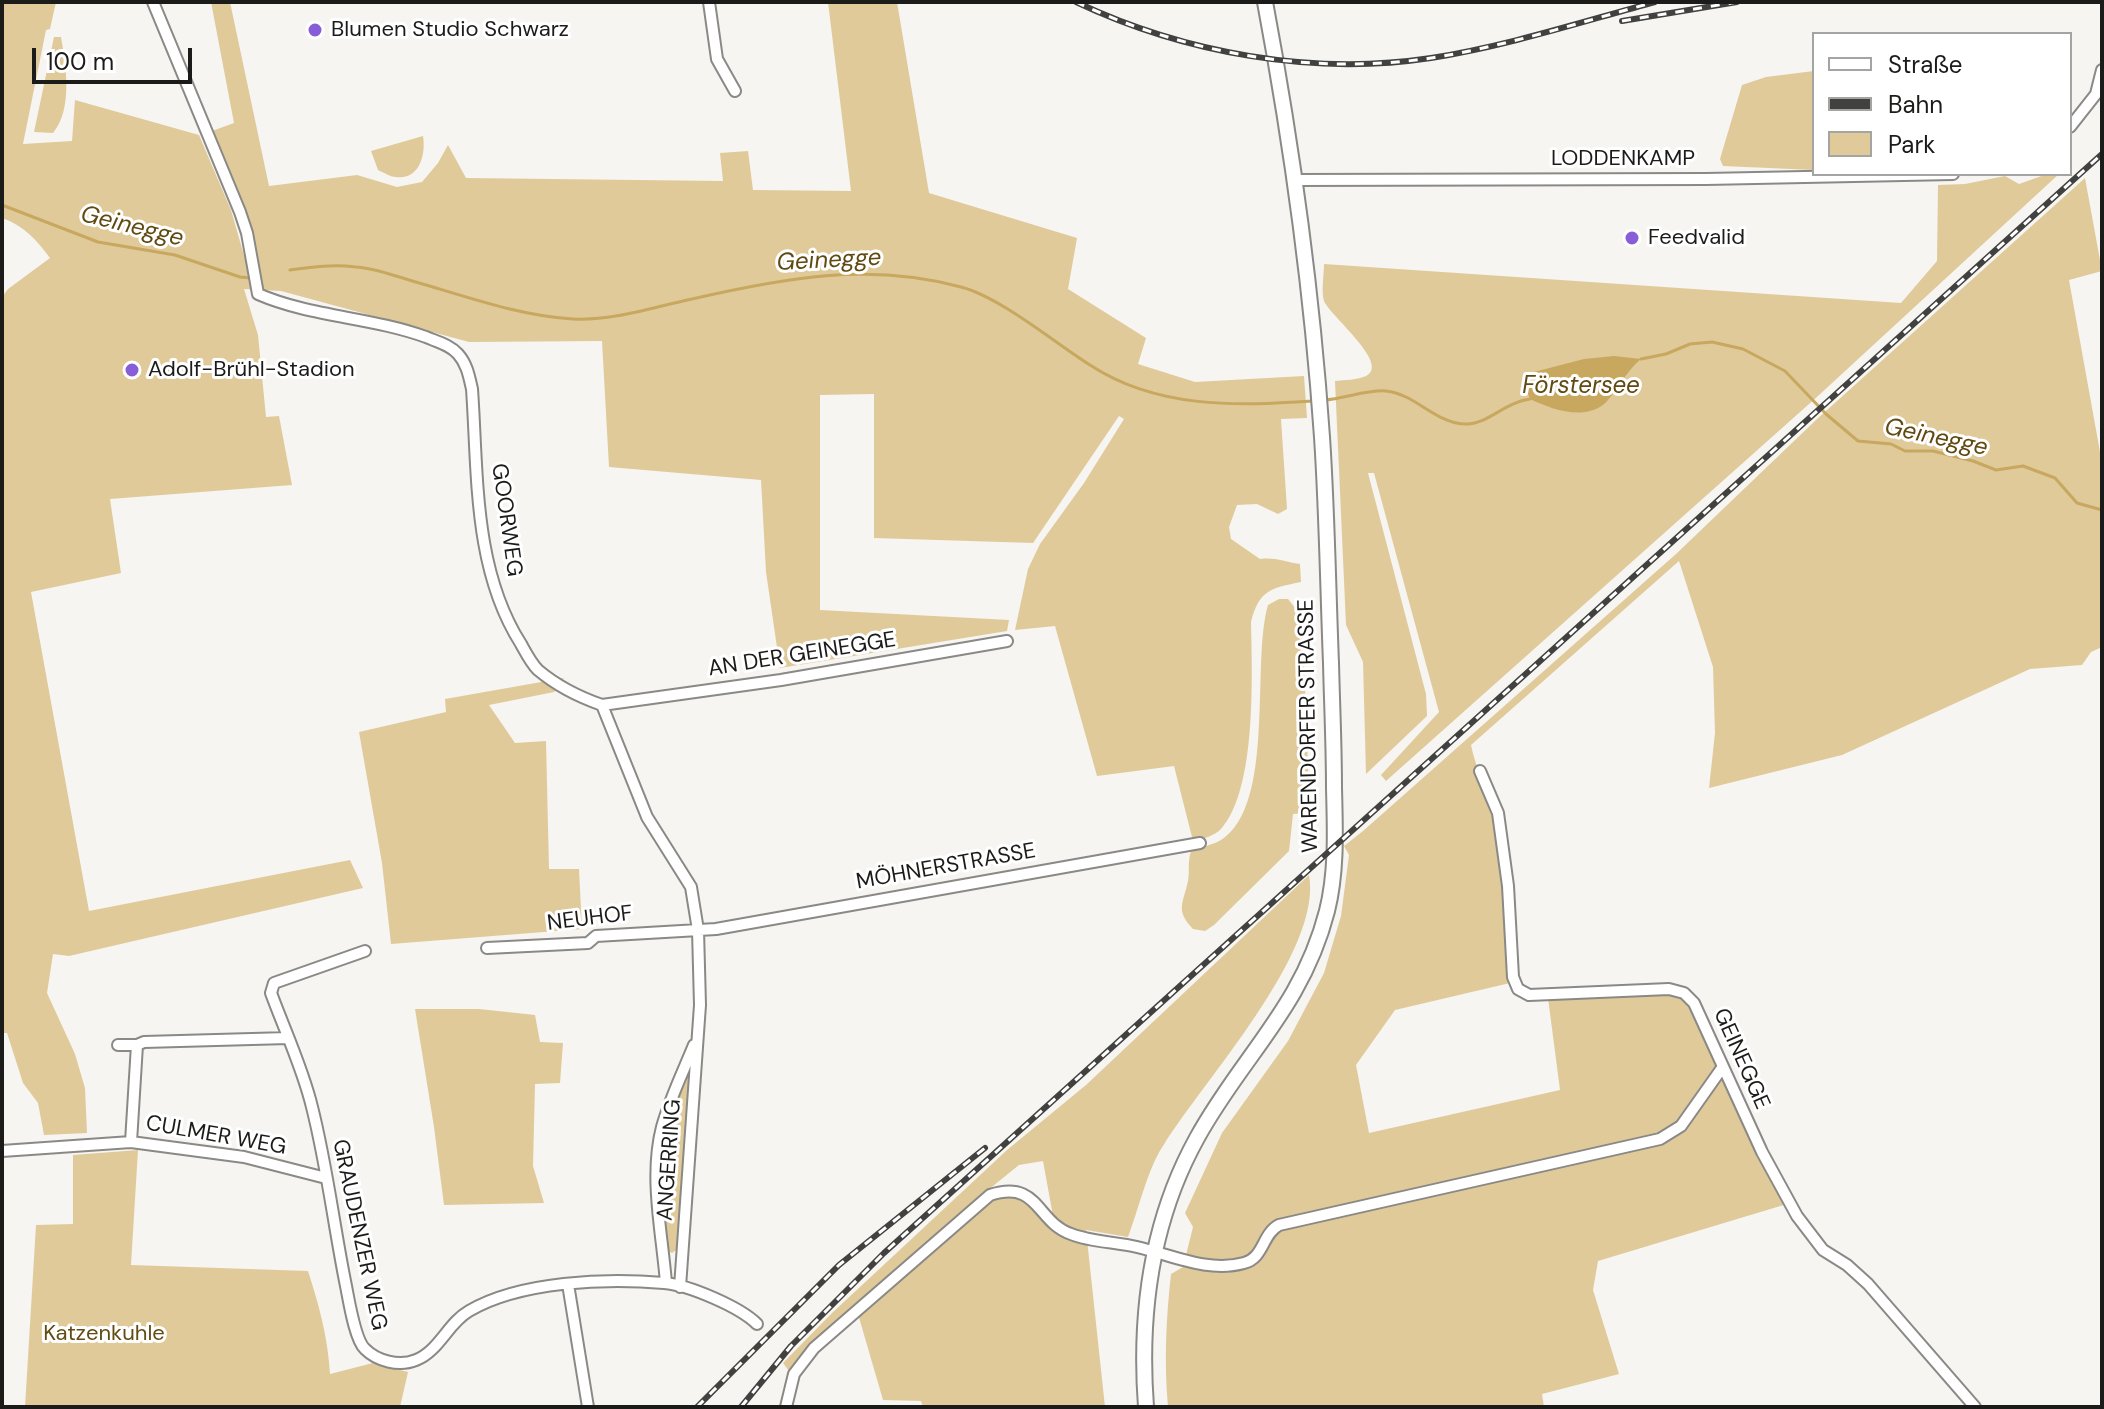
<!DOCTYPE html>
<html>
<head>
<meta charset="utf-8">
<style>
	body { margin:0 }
	#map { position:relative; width:2104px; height:1409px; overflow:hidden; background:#f6f5f2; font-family:"DM Sans",sans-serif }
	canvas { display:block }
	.frame { position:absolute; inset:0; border:4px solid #1b1b1a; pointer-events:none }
	.legend { position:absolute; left:1812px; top:32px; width:260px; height:144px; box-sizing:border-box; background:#fff; border:2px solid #a4a4a3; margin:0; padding:10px 14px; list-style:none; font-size:24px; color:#1b1b1a }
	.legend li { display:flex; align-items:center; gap:16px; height:40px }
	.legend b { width:40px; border:2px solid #a4a4a3 }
	.scale { position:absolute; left:32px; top:48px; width:160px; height:36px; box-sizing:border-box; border:4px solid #1b1b1a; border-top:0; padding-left:10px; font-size:24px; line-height:28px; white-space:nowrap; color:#1b1b1a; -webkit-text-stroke:6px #fff; paint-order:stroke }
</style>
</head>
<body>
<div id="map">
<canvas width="2104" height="1409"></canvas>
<div class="frame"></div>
<ul class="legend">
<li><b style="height:10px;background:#fff"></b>Straße</li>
<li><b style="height:10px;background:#41413f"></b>Bahn</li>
<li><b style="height:22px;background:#e0ca9a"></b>Park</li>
</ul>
<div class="scale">100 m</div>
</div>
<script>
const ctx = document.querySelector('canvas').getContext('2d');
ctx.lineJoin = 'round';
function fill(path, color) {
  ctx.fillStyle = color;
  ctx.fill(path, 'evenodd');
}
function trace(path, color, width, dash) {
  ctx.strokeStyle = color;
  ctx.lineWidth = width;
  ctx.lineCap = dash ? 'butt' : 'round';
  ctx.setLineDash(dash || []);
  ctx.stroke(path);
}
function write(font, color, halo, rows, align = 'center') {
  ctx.font = font + ' "DM Sans",sans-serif';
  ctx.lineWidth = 6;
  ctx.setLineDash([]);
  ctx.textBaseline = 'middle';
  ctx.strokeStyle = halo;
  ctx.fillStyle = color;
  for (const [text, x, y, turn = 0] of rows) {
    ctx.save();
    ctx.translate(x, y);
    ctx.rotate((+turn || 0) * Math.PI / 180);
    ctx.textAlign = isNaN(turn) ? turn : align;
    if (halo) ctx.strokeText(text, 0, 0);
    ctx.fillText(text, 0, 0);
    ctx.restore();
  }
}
fill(new Path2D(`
	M 2,2 L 56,2 L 50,29 L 46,30 L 23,144 L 72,141 L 75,100 L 199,135 L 231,210 L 245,259 L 255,261 L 251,229 L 212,131 L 234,123 L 211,2 L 230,2 L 269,186 L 357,175 L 397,187 L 422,182 L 438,163 L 448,145 L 466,178 L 723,181 L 720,153 L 748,151 L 753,190 L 851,191 L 828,2 L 897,2 L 929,193 L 1077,238 L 1068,289 L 1146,338 L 1138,364 L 1195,382 L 1304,376 L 1307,418 L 1281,419 L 1287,509 L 1278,514 L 1257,504 L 1237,505 L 1229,527 L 1231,539 L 1260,559 C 1275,557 1285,562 1300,564 L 1301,582 C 1271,588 1259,590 1251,622 C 1252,674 1257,789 1221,829 C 1214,836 1203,839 1193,841 L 1174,766 L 1097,776 L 1055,626 L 1015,630 L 1028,569 L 1040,544 L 1084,483 L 1124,419 L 1119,416 L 1033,543 L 874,538 L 874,394 L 820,395 L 820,610 L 1009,620 L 1007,631 L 780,668 L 766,572 L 761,480 L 609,467 L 602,341 L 469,342 L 281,291 L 244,289 L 258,335 L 266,417 L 279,416 L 292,485 L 110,499 L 121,573 L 31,592 L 89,911 L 350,860 L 363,888 L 69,956 L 53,954 L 47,993 L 75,1054 L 85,1088 L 87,1133 L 44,1135 L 38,1103 L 23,1083 L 7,1033 L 2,1033 L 2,297 L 8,289 L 50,258 C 37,240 23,225 2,218 Z
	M 54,37 L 61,37 C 66,66 73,109 53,133 L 34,132 Z
	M 1814,71 L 1814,170 L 1723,166 L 1720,159 L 1742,85 L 1766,77 Z
	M 423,136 C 426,154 420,180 396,177 C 390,177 383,172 378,170 L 371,151 Z
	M 2047,174 L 2059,174 L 1818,396 L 1386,781 L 1381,775 L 1439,712 L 1374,473 L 1368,473 L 1426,694 L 1427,716 L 1366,774 L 1363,662 L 1346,625 L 1335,381 C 1344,380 1358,380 1366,376 C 1391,364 1330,316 1324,301 C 1321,291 1324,275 1324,264 L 1901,303 L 1937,261 L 1938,185 L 1965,184 L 2005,176 L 2019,184 Z
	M 2085,178 L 2102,271 L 2069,280 L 2102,463 L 2102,647 L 2091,652 L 2082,665 L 2030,669 L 1842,755 L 1709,788 L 1715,733 L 1713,667 L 1679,561 L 1471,745 C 1476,771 1489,791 1495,816 C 1507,868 1507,929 1510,983 L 1395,1010 L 1356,1065 L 1369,1133 L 1560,1090 L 1548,998 L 1671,992 L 1688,1001 L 1787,1204 L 1598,1261 L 1593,1290 L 1619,1374 L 1542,1394 L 1544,1407 L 1168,1407 C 1164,1362 1166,1319 1171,1274 L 1183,1267 L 1193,1227 L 1185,1213 L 1222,1133 L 1288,1041 L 1324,973 L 1341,916 L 1349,855 L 1344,846 L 1363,831 L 1676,554 L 1817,419 Z
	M 1279,599 L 1288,599 L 1296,609 L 1303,633 L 1309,794 L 1304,813 L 1293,814 L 1289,851 L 1214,925 L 1205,931 L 1193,929 C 1175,910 1183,904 1188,881 C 1190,870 1187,860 1192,849 C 1201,847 1213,845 1221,840 C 1276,805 1251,662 1268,605 Z
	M 564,678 L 554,692 L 489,705 L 515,743 L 546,741 L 549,869 L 579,869 L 582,929 L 391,944 L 382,863 L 359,732 L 446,712 L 445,699 Z
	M 1309,875 C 1323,952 1203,1081 1163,1146 C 1148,1168 1138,1211 1128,1237 L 1086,1230 L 1105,1407 L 923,1407 L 921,1401 L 883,1400 L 858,1314 L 982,1206 C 1019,1189 1029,1198 1055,1227 L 1043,1161 L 1019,1165 L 967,1207 L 810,1349 L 789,1371 L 783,1363 L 832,1313 L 933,1219 L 1007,1150 L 1086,1085 Z
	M 415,1009 L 479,1009 L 535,1015 L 540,1042 L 563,1043 L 560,1083 L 535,1084 L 533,1166 L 544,1203 L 444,1205 L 434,1127 Z
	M 686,1071 L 692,1073 L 679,1248 L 672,1253 L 666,1250 C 657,1178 660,1139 686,1071 Z
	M 138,1150 L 131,1265 L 308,1271 C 319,1305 328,1338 330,1374 L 373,1363 L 408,1372 L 400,1407 L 25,1407 L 36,1225 L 73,1224 L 73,1155 Z`), '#e0ca9a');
fill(new Path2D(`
	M 1614,356 L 1641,359 C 1625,372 1615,395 1604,404 C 1583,421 1551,409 1530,399 L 1525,386 L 1530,373 L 1584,359 Z`), '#c8a75f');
trace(new Path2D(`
	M 2,205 L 98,242 L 175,255 L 240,277 L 251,278
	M 290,270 C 312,267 333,264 356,267 C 374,268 392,275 409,280 C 462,295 518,316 573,319 C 614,321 653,307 692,299 C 784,278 868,262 961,287 C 1000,297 1055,343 1090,365 C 1157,409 1236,406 1313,401
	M 1641,359 L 1666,354 L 1690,344 L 1712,342 L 1743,349 L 1785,371 L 1826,414 L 1858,441 L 1891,444 L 1905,451 L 1933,451 L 1973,461 L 1996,470 L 2023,466 L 2055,478 L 2077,503 L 2102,510
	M 1324,400 C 1343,399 1369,389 1386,391 C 1416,394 1437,425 1467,424 C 1488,424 1505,402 1530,399`), '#c8a75f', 3);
const street = new Path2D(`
	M 153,2 L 240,212 L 247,233 L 258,294 C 311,317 371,317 426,337 C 438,342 450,345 458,354 C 467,364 469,376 472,389 C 478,474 473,569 521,644 C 526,653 531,663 538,670 C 557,686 579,697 602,705 L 647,817 L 691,887 L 698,930 L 700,1005 L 680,1287
	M 709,2 L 717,59 L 735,91
	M 2070,127 L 2096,94 L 2102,70
	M 1294,180 L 1706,179 L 1953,174
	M 602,705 L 781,680 L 1007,641
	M 1480,771 L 1498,813 L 1508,886 L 1513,977 L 1518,989 L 1529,995 L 1669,989 L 1684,993 L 1694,1003 L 1762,1152 L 1797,1216 L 1823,1250 L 1847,1265 L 1868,1284 L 1975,1407
	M 487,948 L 588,943 L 596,936 L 716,929 L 1200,843
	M 365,951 L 274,983 L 271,993 C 285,1031 303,1069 312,1107 C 327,1166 334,1227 346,1286 C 349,1301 355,1340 365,1349 C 377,1361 399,1367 416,1360 C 439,1351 448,1323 469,1311 C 520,1281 606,1278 664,1283 C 689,1285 740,1307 757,1324
	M 118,1045 L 137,1045
	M 131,1142 L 137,1045 L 144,1042 L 288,1038
	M 2,1151 L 131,1142 L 244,1157 L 326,1178
	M 666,1283 C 662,1232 649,1177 662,1127 C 670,1098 683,1072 694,1045
	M 568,1284 L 588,1407
	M 786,1407 L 794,1374 L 814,1348 L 990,1195 C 1039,1179 1036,1222 1071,1234 C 1091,1242 1116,1242 1137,1247 C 1172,1255 1208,1273 1244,1263 C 1264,1258 1262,1234 1279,1225 L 1660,1139 L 1681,1126 L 1722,1068`);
const secondary = new Path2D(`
	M 1146,1407 C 1139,1314 1151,1221 1197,1138 C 1242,1056 1302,1008 1327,911 C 1337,871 1335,829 1334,788 C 1334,746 1332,705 1331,663 C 1328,588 1327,512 1322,437 C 1312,291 1292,146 1265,2`);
trace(street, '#8a8986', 14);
trace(secondary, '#8a8986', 18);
trace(street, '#fff', 10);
trace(secondary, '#fff', 14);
const rail = new Path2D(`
	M 1076,2 C 1184,53 1312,76 1431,58 C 1507,46 1581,22 1655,2
	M 1622,21 L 1737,2
	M 697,1407 L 839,1265 L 985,1148
	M 741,1407 L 791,1346 L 884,1253 L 2102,154`);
trace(rail, '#41413f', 6);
trace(rail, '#fff', 3, [9]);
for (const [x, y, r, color] of [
	[315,30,8,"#875dd8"],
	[1632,238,8,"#875dd8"],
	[132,370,8,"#875dd8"]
]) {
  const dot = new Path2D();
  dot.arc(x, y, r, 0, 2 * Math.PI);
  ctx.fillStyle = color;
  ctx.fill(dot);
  trace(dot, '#fff', 3);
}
write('22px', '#1b1b1a', '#fff', [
	["Blumen Studio Schwarz",331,30],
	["Feedvalid",1648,238],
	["Adolf-Brühl-Stadion",148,370]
], 'left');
write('22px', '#1b1b1a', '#fff', [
	["LODDENKAMP",1623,159],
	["GOORWEG",506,520,82],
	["AN DER GEINEGGE",802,655,-9],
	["WARENDORFER STRASSE",1309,726,-91],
	["MÖHNERSTRASSE",946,867,-10],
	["NEUHOF",590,919,-7],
	["GEINEGGE",1741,1059,66],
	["CULMER WEG",216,1136,10],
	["ANGERRING",670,1160,-86],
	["GRAUDENZER WEG",359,1235,78]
]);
write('22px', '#634c14', '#fff', [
	["Katzenkuhle",104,1334]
]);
write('italic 24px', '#604a11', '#fff', [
	["Geinegge",132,227,14],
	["Geinegge",829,261,-3],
	["Förstersee",1581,387],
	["Geinegge",1936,438,12]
]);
</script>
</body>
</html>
